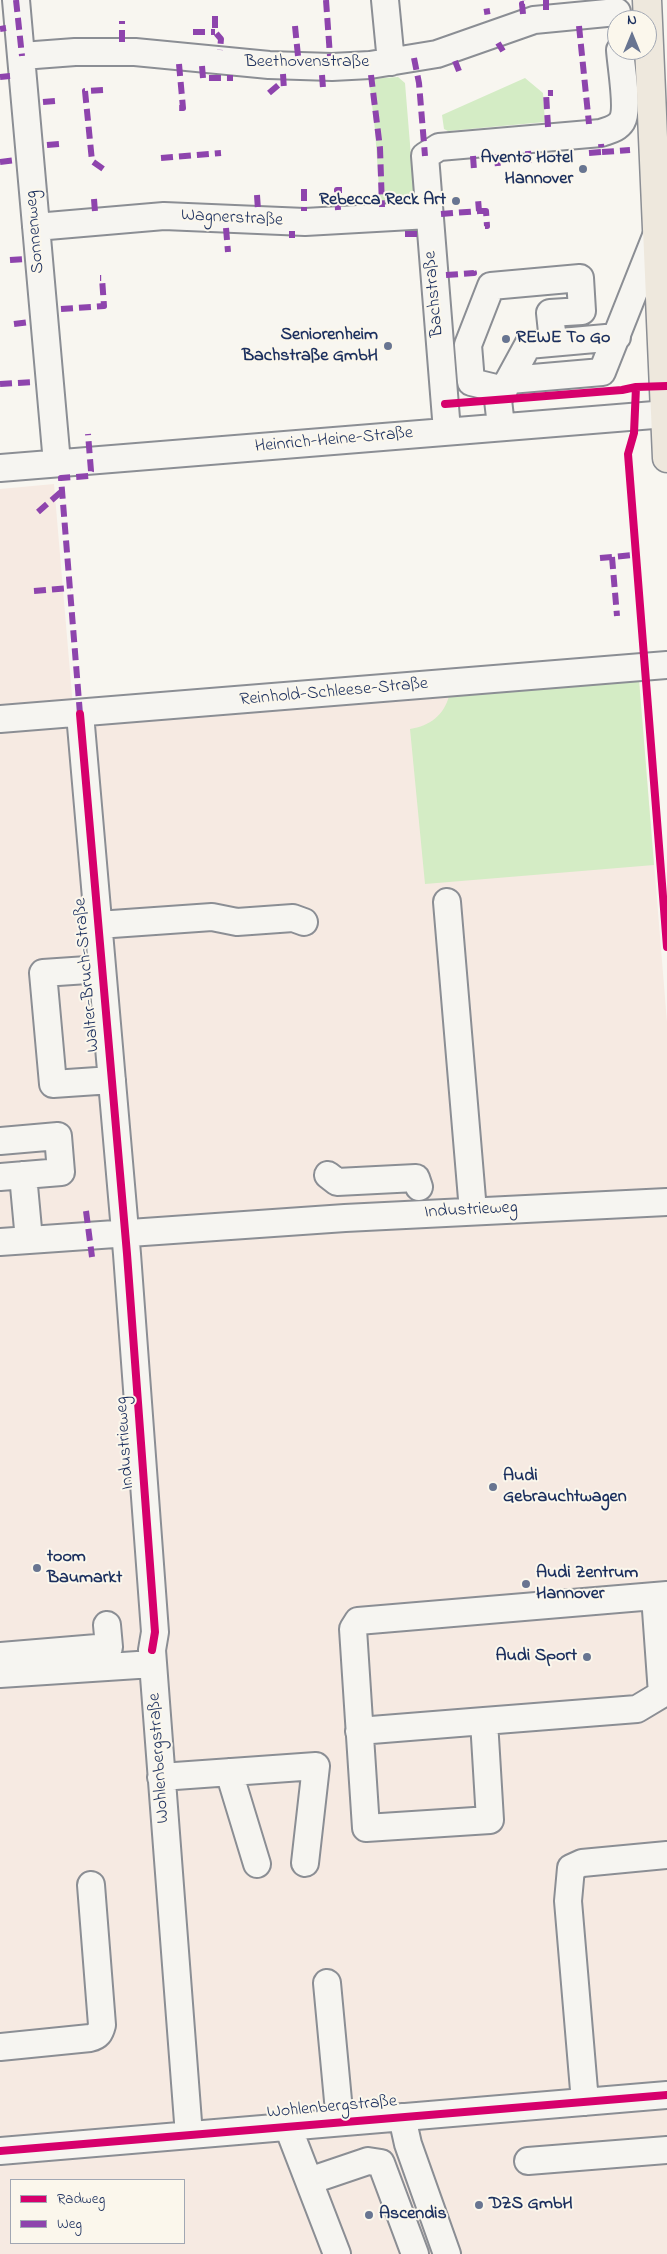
<!DOCTYPE html>
<html>
<head>
<meta charset="utf-8">
<style>
	body { margin:0 }
	#map { position:relative; width:667px; height:2254px; overflow:hidden; background:#f8f6f0; font-family:"Indie Flower",sans-serif }
	canvas { display:block }
	.legend { position:absolute; left:10px; top:2179px; width:175px; height:65px; box-sizing:border-box; background:#fbf7ec; border:1px solid #a1a7b3; margin:0; padding:6px 9px; list-style:none; font-size:15px; color:#1b2f5e }
	.legend li { display:flex; align-items:center; gap:10px; height:25px }
	.legend b { width:25px; border:1px solid #a1a7b3 }
	.north { position:absolute; left:607px; top:10px; width:50px; height:50px; box-sizing:border-box; background:#fbf7ec; border:1px solid #a1a7b3; border-radius:50%; rotate:0deg; font-size:14px; font-weight:700; line-height:20px; text-align:center; color:#1b2f5e }
	.north::after { content:''; display:block; margin:auto; width:18px; height:22px; background:#687591; clip-path:polygon(50% 0,100% 100%,50% 72%,0 100%) }
</style>
</head>
<body>
<div id="map">
<canvas width="667" height="2254"></canvas>
<ul class="legend">
<li><b style="height:6px;background:#d6006c"></b>Radweg</li>
<li><b style="height:6px;background:#8e44ad"></b>Weg</li>
</ul>
<div class="north">N</div>
</div>
<script>
const ctx = document.querySelector('canvas').getContext('2d');
ctx.lineJoin = 'round';
function fill(path, color) {
  ctx.fillStyle = color;
  ctx.fill(path, 'evenodd');
}
function trace(path, color, width, dash) {
  ctx.strokeStyle = color;
  ctx.lineWidth = width;
  ctx.lineCap = dash ? 'butt' : 'round';
  ctx.setLineDash(dash || []);
  ctx.stroke(path);
}
function write(font, color, halo, rows, align = 'center') {
  ctx.font = font + ' "Indie Flower",sans-serif';
  ctx.lineWidth = 4;
  ctx.setLineDash([]);
  ctx.textBaseline = 'middle';
  ctx.strokeStyle = halo;
  ctx.fillStyle = color;
  for (const [text, x, y, turn = 0] of rows) {
    ctx.save();
    ctx.translate(x, y);
    ctx.rotate((+turn || 0) * Math.PI / 180);
    ctx.textAlign = isNaN(turn) ? turn : align;
    if (halo) ctx.strokeText(text, 0, 0);
    ctx.fillText(text, 0, 0);
    ctx.restore();
  }
}
fill(new Path2D(`
	M 54,484 L 73,707 L 637,655 L 667,1022 L 667,2254 L 0,2254 L 0,489 ZM 11,2180 L 184,2180 L 184,2243 L 11,2243 Z`), '#f6eae2');
fill(new Path2D(`
	M 398,77 L 405,83 L 414,193 L 409,201 L 380,203 L 375,130 L 369,79 Z
	M 525,78 L 543,93 L 545,122 L 448,131 L 444,129 L 442,115 Z
	M 639,680 L 654,865 L 425,884 L 410,729 C 430,726 444,715 449,696 Z`), '#d4ecc5');
const minor = new Path2D(`
	M 16,0 L 57,463
	M 385,0 L 391,62
	M 22,56 L 75,52 L 135,52 L 269,65 L 332,67 L 370,65 L 437,54 L 534,20 L 617,12
	M 36,227 L 164,216 L 305,222 L 429,215
	M 510,380 L 602,372 L 656,236
	M 504,390 L 471,382 L 468,345 L 491,286 L 580,278 L 582,311 L 550,313 L 553,342
	M 501,426 L 498,400 L 528,345 L 617,337
	M 447,431 L 425,156 L 439,147 L 601,133 C 609,130 617,129 622,121 C 629,109 621,66 620,50
	M 0,468 L 667,414
	M 80,714 L 127,1254 L 155,1632 L 152,1650 L 189,2135
	M 0,719 L 667,665
	M 447,902 L 473,1211
	M 98,925 L 212,917 L 237,922 L 293,918 L 304,922
	M 102,969 L 43,973 L 53,1084 L 112,1080
	M 0,1141 L 58,1136 L 61,1172 L 0,1177
	M 23,1175 L 29,1240
	M 328,1175 L 337,1182 L 416,1178 L 419,1187
	M 0,1242 L 345,1218 L 667,1202
	M 0,1656 L 109,1647 L 107,1625
	M 0,1674 L 153,1664
	M 484,1721 L 637,1709 L 662,1694 L 655,1596
	M 359,1731 L 484,1721 L 490,1820 L 366,1828 L 353,1629 L 358,1621 L 667,1595
	M 229,1772 L 257,1864
	M 161,1777 L 316,1766 L 305,1863
	M 327,1983 L 340,2122
	M 0,2047 L 90,2038 C 98,2036 100,2033 102,2025 L 91,1885
	M 585,2102 L 568,1901 L 571,1868 L 582,1863 L 667,1855
	M 402,2117 L 408,2144 L 447,2254
	M 288,2127 L 337,2254
	M 0,2151 L 667,2095
	M 528,2161 L 667,2150
	M 309,2181 L 368,2161 L 381,2163 L 415,2254`);
const major = new Path2D(`
	M 647,0 L 667,458`);
trace(minor, '#8b8e94', 30);
trace(major, '#8b8e94', 31);
trace(minor, '#f6f5f1', 26);
trace(major, '#eee8dd', 28);
trace(new Path2D(`
	M 16,0 L 22,56
	M 326,0 L 330,56
	M 546,0 L 546,10
	M 484,12 L 490,11
	M 523,14 L 522,4 L 526,4 L 525,0
	M 215,16 L 215,32 L 221,39 L 220,50
	M 295,26 L 298,56
	M 579,26 L 589,124
	M 0,29 L 6,28
	M 193,32 L 215,32
	M 122,42 L 122,21
	M 498,43 L 503,51
	M 414,58 L 419,83 L 425,156
	M 455,61 L 459,71
	M 179,64 L 183,108 L 179,108
	M 202,66 L 203,78 L 233,78
	M 283,74 L 284,90
	M 322,75 L 323,88
	M 371,75 L 380,148 L 382,207
	M 0,77 L 10,76
	M 103,90 L 85,91 L 92,161 L 106,171
	M 269,93 L 283,81
	M 43,102 L 55,101
	M 548,127 L 546,93 L 553,93
	M 47,145 L 59,144
	M 528,151 L 529,166
	M 602,152 L 630,150
	M 589,153 L 602,152 L 601,144
	M 497,154 L 498,169
	M 473,156 L 474,170
	M 161,158 L 221,153
	M 0,162 L 16,160
	M 304,189 L 304,211
	M 257,195 L 258,210
	M 94,199 L 95,212
	M 338,210 L 337,190 L 342,190
	M 479,211 L 486,211 L 487,226 L 485,226
	M 441,214 L 479,211 L 478,199
	M 226,228 L 228,252
	M 292,231 L 292,238
	M 405,234 L 420,234
	M 10,260 L 24,259
	M 446,275 L 474,273 L 473,270
	M 61,309 L 104,306 L 102,278 L 100,278
	M 14,324 L 29,322
	M 0,384 L 33,382
	M 38,512 L 62,491
	M 612,557 L 617,616
	M 600,558 L 634,555
	M 34,591 L 70,588
	M 80,714 L 61,478 L 89,476 L 91,471 L 88,434
	M 86,1211 L 92,1257`), '#8e44ad', 6, [12, 6]);
trace(new Path2D(`
	M 636,387 L 634,433 L 628,454 L 667,947
	M 445,404 L 622,390 L 636,387 L 667,386
	M 80,714 L 127,1254 L 155,1632 L 152,1650
	M 0,2151 L 667,2095`), '#d6006c', 8);
for (const [x, y, r, color] of [
	[583,169,5,"#687591"],
	[456,201,5,"#687591"],
	[506,339,5,"#687591"],
	[388,346,5,"#687591"],
	[493,1487,5,"#687591"],
	[37,1568,5,"#687591"],
	[526,1584,5,"#687591"],
	[587,1657,5,"#687591"],
	[479,2205,5,"#687591"],
	[369,2215,5,"#687591"]
]) {
  const dot = new Path2D();
  dot.arc(x, y, r, 0, 2 * Math.PI);
  ctx.fillStyle = color;
  ctx.fill(dot);
  trace(dot, '#fbf7ec', 2);
}
write('18px', '#1b2f5e', '#fbf7ec', [
	["Beethovenstraße",307,63],
	["Wagnerstraße",232,219,3],
	["Sonnenweg",36,232,-95],
	["Bachstraße",435,294,-95],
	["Heinrich-Heine-Straße",334,441,-5],
	["Reinhold-Schleese-Straße",334,693,-5],
	["Walter-Bruch-Straße",88,975,-95],
	["Industrieweg",471,1211,-3],
	["Industrieweg",126,1443,-94],
	["Wohlenbergstraße",160,1758,-94],
	["Wohlenbergstraße",332,2108,-5]
]);
write('bold 18px', '#1b2f5e', '#fbf7ec', [
	["Avento Hotel",573,159,"right"],
	["Hannover",573,180,"right"],
	["Rebecca Reck Art",446,201,"right"],
	["Seniorenheim",378,336,"right"],
	["Bachstraße GmbH",378,357,"right"],
	["REWE To Go",516,339],
	["Audi",503,1477],
	["Gebrauchtwagen",503,1498],
	["toom",47,1558],
	["Baumarkt",47,1579],
	["Audi Zentrum",536,1574],
	["Hannover",536,1595],
	["Audi Sport",577,1657,"right"],
	["DZS GmbH",489,2205],
	["Ascendis",379,2215]
], 'left');
</script>
</body>
</html>
